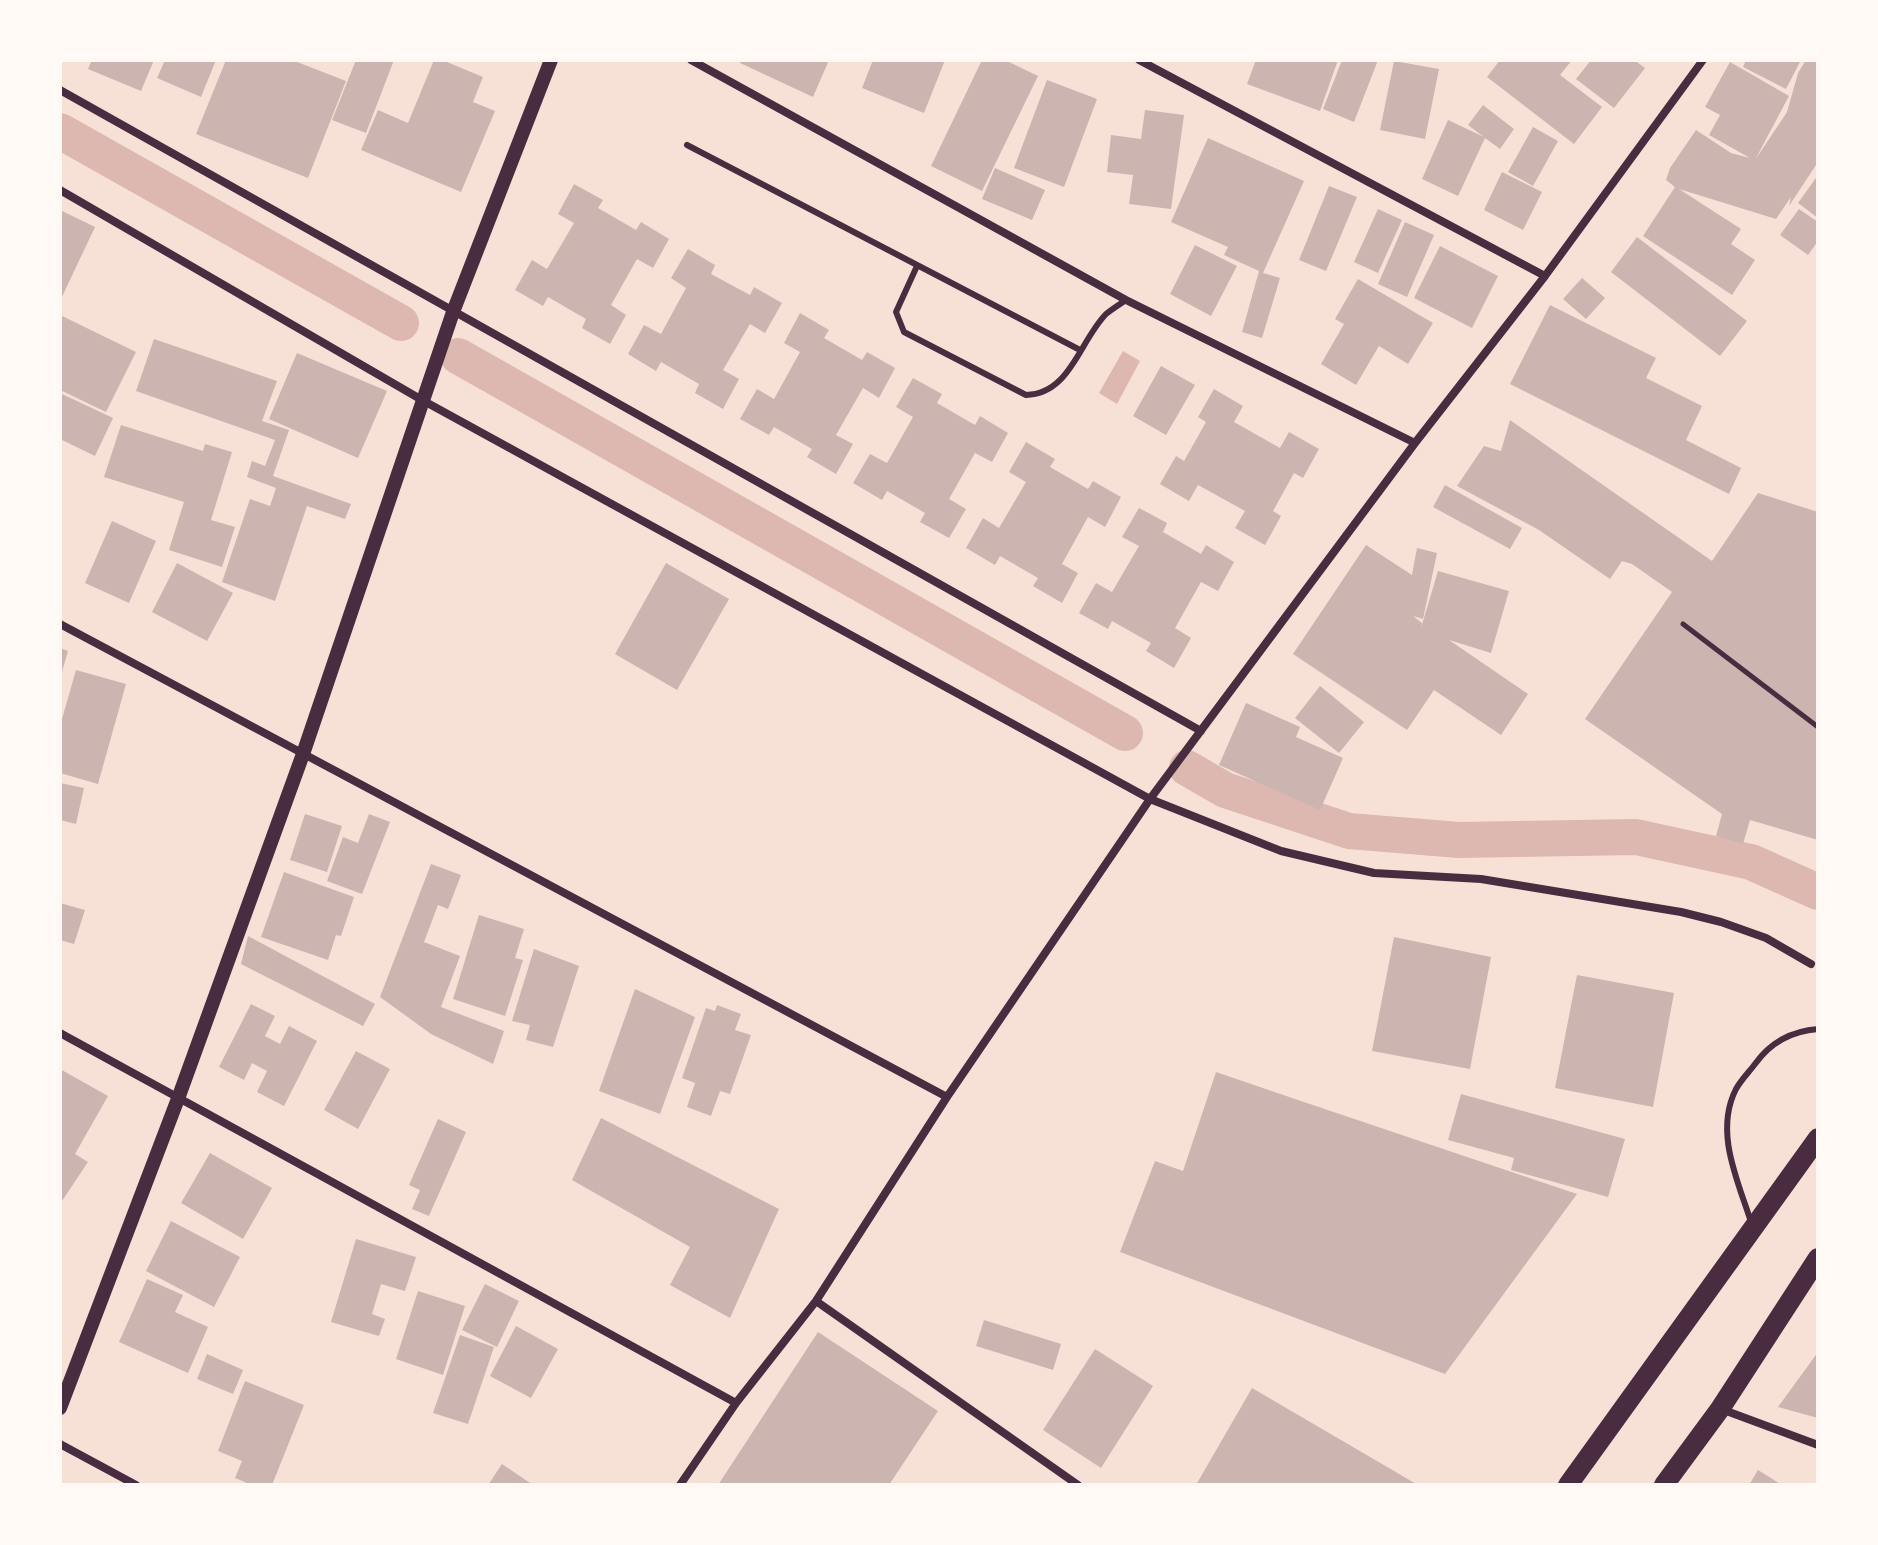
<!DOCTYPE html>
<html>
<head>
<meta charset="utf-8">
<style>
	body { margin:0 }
	#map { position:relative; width:1878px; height:1545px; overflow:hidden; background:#f7e1d7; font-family:"Sofia Sans Condensed",sans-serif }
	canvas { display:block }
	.frame { position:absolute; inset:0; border:62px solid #fffaf5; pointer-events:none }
</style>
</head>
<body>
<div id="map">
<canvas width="1878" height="1545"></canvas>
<div class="frame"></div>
</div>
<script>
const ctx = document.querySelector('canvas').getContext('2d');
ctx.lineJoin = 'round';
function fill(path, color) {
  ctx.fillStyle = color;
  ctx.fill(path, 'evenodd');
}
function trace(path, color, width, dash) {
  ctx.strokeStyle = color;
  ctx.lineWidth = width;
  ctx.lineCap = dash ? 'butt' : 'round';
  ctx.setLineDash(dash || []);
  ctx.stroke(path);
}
fill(new Path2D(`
	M 1123,351 L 1140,361 L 1117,404 L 1099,393 Z`), '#dcb8b0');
trace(new Path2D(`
	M 60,131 L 401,323
	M 458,356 L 1125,733
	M 1187,768 L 1225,790 L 1349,831 L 1459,840 L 1636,837 L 1751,862 L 1818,892`), '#dcb8b0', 36);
fill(new Path2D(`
	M 92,60 L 154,60 L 141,91 L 88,69 Z
	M 165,60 L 216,60 L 201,97 L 157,78 Z
	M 226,60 L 292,60 L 346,81 L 308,178 L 196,134 Z
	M 356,60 L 394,60 L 366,133 L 332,120 Z
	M 434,60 L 442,60 L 483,77 L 473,102 L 495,111 L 461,192 L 361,150 L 378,110 L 408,123 Z
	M 741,60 L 829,60 L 813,97 L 740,63 Z
	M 873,60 L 945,60 L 924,113 L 862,88 Z
	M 982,60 L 1005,60 L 1038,76 L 982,191 L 931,166 Z
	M 1256,60 L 1338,60 L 1320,111 L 1247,84 Z
	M 1342,60 L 1378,60 L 1354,122 L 1323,109 Z
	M 1500,60 L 1572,60 L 1560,75 L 1602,107 L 1574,144 L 1487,77 Z
	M 1591,60 L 1634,60 L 1645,68 L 1614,108 L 1576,79 Z
	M 1746,60 L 1796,60 L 1800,62 L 1786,89 L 1743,67 Z
	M 1806,60 L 1818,60 L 1818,162 L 1789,206 L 1791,197 L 1776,219 L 1679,189 L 1741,229 L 1731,244 L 1755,260 L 1732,295 L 1643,236 L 1675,187 L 1666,180 L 1670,168 L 1696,130 L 1731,153 L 1750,158 L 1709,135 L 1720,115 L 1705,107 L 1730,62 L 1789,96 L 1755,160 L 1787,112 L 1798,73 Z
	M 1394,61 L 1439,69 L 1425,139 L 1380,130 Z
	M 1047,80 L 1097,99 L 1064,187 L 1014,168 Z
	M 1483,105 L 1514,129 L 1500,149 L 1485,138 L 1458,196 L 1422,179 L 1448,120 L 1484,137 L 1468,125 Z
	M 1145,110 L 1184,115 L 1171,209 L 1129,204 L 1133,175 L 1107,172 L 1111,135 L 1141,139 Z
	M 1533,127 L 1558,141 L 1533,186 L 1508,172 Z
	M 1208,138 L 1304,181 L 1263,273 L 1280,278 L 1262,338 L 1242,332 L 1259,271 L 1224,255 L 1228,247 L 1171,222 Z
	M 995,168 L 1045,190 L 1032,220 L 982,199 Z
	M 1502,172 L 1542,192 L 1523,230 L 1484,210 Z
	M 1818,175 L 1818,218 L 1798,203 Z
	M 574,184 L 603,200 L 598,208 L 636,230 L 641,222 L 669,239 L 653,268 L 637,259 L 611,305 L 626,315 L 610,344 L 582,328 L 586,319 L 548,297 L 543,306 L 515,290 L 532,260 L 547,269 L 574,223 L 558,214 Z
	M 1329,186 L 1357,197 L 1326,271 L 1299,260 Z
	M 1378,209 L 1402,220 L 1378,273 L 1354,262 Z
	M 1799,209 L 1818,222 L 1818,241 L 1808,255 L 1780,235 Z
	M 60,210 L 95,227 L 60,301 Z
	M 1405,222 L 1434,235 L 1407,297 L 1378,284 Z
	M 1637,237 L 1747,321 L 1720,356 L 1611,272 Z
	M 1195,245 L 1237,266 L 1211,316 L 1170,294 Z
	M 1440,246 L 1498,276 L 1472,328 L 1414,298 Z
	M 688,249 L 715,265 L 711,274 L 750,295 L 754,287 L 782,303 L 765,333 L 750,324 L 723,370 L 739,379 L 723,409 L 695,393 L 699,384 L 661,362 L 656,371 L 628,354 L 644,325 L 661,334 L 686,288 L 671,278 Z
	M 1582,278 L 1605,298 L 1586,319 L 1563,299 Z
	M 1358,279 L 1433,323 L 1408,364 L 1379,346 L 1356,385 L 1321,364 L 1344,324 L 1335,319 Z
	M 1550,305 L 1656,358 L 1646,378 L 1702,406 L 1686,440 L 1741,468 L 1729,494 L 1510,384 Z
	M 800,313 L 829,330 L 824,338 L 862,360 L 867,352 L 895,368 L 879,398 L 863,388 L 836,435 L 853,444 L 836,474 L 807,457 L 812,449 L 774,427 L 769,435 L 740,419 L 757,389 L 774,399 L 800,352 L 784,343 Z
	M 60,315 L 136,352 L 106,412 L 60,390 Z
	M 154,339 L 277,381 L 262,421 L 289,430 L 273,476 L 351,504 L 345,519 L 307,506 L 275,601 L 222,582 L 250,499 L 270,506 L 276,488 L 247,477 L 252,461 L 265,466 L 275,440 L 136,391 Z
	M 297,353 L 387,391 L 358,458 L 269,419 Z
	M 1161,366 L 1195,385 L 1166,435 L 1133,416 Z
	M 913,378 L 942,394 L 937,403 L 975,425 L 980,416 L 1008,433 L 992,462 L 975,453 L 949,499 L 966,509 L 949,538 L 920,522 L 925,513 L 887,491 L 882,500 L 853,483 L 870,454 L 887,463 L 913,417 L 896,407 Z
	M 1214,389 L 1243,406 L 1234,422 L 1280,448 L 1289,432 L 1319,449 L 1303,478 L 1294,473 L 1273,511 L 1281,516 L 1265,545 L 1235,528 L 1245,511 L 1198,485 L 1189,501 L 1160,484 L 1176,456 L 1184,461 L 1206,422 L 1198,417 Z
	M 60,393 L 113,418 L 95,456 L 60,439 Z
	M 1510,420 L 1712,561 L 1758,493 L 1818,512 L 1818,840 L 1750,820 L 1743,844 L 1716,836 L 1722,814 L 1585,719 L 1672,592 L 1632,564 L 1622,561 L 1610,579 L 1539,530 L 1457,486 L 1484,446 L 1501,451 Z
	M 121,425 L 203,451 L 205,444 L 232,452 L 211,520 L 235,527 L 222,567 L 169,550 L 184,502 L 104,477 Z
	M 1026,442 L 1055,459 L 1050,467 L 1088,489 L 1093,481 L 1121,497 L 1105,527 L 1088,517 L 1062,564 L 1078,573 L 1062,603 L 1033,586 L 1038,578 L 1000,556 L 995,565 L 966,548 L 983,518 L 999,528 L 1026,482 L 1009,472 Z
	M 1445,485 L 1522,528 L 1510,549 L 1433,507 Z
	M 1139,508 L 1167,523 L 1163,532 L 1201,554 L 1206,545 L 1234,562 L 1218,591 L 1201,582 L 1175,628 L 1191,638 L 1174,668 L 1146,651 L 1151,643 L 1112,621 L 1108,629 L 1079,613 L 1096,583 L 1112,592 L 1139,546 L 1122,537 Z
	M 112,521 L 156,541 L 129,603 L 85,583 Z
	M 1366,545 L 1412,575 L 1417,548 L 1437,553 L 1423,619 L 1413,616 L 1422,623 L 1421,628 L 1438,571 L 1509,591 L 1491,653 L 1449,640 L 1528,694 L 1501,735 L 1434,690 L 1407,730 L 1293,654 Z
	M 177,563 L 233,593 L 207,641 L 152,612 Z
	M 666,563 L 729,599 L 677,690 L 615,654 Z
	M 60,648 L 68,651 L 61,675 L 60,675 Z
	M 76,670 L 126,684 L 98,784 L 60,773 L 60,726 Z
	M 1320,686 L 1364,722 L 1339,753 L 1295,718 Z
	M 1246,703 L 1300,727 L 1296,737 L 1343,758 L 1320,810 L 1219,765 Z
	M 60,783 L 84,788 L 76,824 L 60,820 Z
	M 305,814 L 342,826 L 327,872 L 290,860 Z
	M 369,814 L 390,822 L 362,894 L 327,881 L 343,837 L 358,843 Z
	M 431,864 L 461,875 L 448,909 L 438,905 L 424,942 L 460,956 L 441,1007 L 504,1031 L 493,1064 L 431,1034 L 380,997 Z
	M 284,872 L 354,897 L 341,936 L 336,935 L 328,960 L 261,937 Z
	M 60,903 L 85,910 L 74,944 L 60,940 Z
	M 479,915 L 524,929 L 515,958 L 523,960 L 505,1016 L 453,999 Z
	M 248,936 L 375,1004 L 363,1026 L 241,964 Z
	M 1394,937 L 1491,957 L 1470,1069 L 1372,1051 Z
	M 534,949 L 579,966 L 553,1047 L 526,1040 L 530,1025 L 512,1021 Z
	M 1577,975 L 1674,993 L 1653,1107 L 1555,1088 Z
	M 635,989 L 695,1017 L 660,1114 L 599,1091 Z
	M 251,1004 L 275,1016 L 265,1036 L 280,1044 L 289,1026 L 317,1041 L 284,1106 L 257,1092 L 267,1071 L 252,1063 L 244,1080 L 219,1067 Z
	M 717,1005 L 741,1014 L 735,1030 L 751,1035 L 730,1094 L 720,1091 L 711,1116 L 687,1107 L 695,1083 L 682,1078 L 706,1008 L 715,1011 Z
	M 356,1051 L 390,1069 L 358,1129 L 324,1110 Z
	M 60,1069 L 108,1096 L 75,1154 L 88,1162 L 60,1204 Z
	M 1216,1072 L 1298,1100 L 1577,1194 L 1445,1374 L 1120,1252 L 1155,1161 L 1183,1171 Z
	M 1461,1094 L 1625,1139 L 1608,1197 L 1511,1170 L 1514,1158 L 1448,1140 Z
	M 601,1118 L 779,1209 L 730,1318 L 670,1285 L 690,1247 L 572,1180 Z
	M 438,1119 L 466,1132 L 429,1216 L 412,1209 L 420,1190 L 409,1185 Z
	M 210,1153 L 272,1188 L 243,1239 L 181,1203 Z
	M 171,1221 L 240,1257 L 214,1307 L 146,1271 Z
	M 356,1239 L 416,1257 L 405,1291 L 381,1284 L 372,1314 L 385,1319 L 379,1336 L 331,1322 Z
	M 147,1279 L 183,1295 L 175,1312 L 208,1327 L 188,1373 L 119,1342 Z
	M 485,1284 L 519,1301 L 497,1347 L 462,1330 Z
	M 418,1291 L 465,1306 L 443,1375 L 396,1359 Z
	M 984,1320 L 1061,1344 L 1053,1370 L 976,1346 Z
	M 516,1326 L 558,1349 L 531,1398 L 490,1376 Z
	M 818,1332 L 938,1411 L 889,1485 L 718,1485 Z
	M 460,1335 L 494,1347 L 468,1424 L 433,1413 Z
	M 1095,1349 L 1153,1386 L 1101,1468 L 1043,1430 Z
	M 1818,1352 L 1818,1418 L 1778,1407 Z
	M 207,1354 L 243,1370 L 233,1394 L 197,1379 Z
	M 245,1381 L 304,1405 L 272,1485 L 252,1485 L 235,1478 L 242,1461 L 218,1451 Z
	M 1252,1388 L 1418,1485 L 1196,1485 Z
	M 502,1464 L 533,1485 L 488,1485 Z
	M 1758,1470 L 1782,1485 L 1749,1485 Z`), '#ccb4b1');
trace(new Path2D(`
	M 1683,624 L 1818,727`), '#4a2c40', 5);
trace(new Path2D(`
	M 687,145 L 1080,350
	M 917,266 L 896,312 L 904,332 L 1026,395 C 1070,394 1079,342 1106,314 C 1112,309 1120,304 1126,300
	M 1751,1222 C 1738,1181 1714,1132 1736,1089 C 1741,1080 1749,1072 1755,1064 C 1770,1043 1792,1031 1818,1029`), '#4a2c40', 6);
trace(new Path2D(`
	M 691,60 L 1126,300 L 1415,443
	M 1139,60 L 1545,276
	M 60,90 L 1201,731
	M 60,190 L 422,400 L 1150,799 L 1281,851 L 1374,873 L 1481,879 L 1681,912 L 1721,922 L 1766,938 L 1811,964
	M 60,624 L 947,1097
	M 60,1033 L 736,1403
	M 816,1301 L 1078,1485
	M 1721,1409 L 1818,1445
	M 60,1444 L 136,1485
	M 680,1485 L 736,1403 L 816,1301 L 947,1097 L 1150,799 L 1415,443 L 1545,276 L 1703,60`), '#4a2c40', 8);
trace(new Path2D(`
	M 60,1408 L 179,1096 L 303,754 L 453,312 L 551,60`), '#4a2c40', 14);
trace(new Path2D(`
	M 1568,1485 L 1818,1138
	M 1664,1485 L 1720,1409 L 1818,1258`), '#4a2c40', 20);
</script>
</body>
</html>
